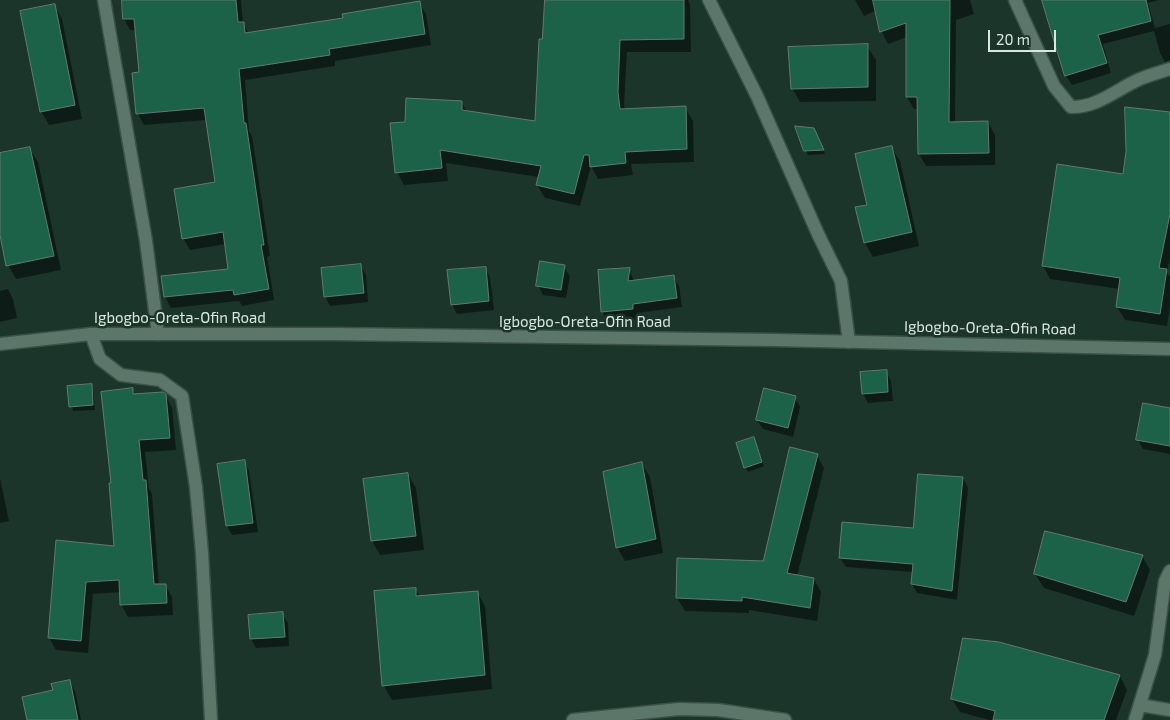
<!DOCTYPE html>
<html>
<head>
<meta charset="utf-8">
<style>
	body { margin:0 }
	#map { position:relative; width:1170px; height:720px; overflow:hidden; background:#1c352b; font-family:"Exo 2",sans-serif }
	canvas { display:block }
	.scale { position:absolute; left:988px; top:30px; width:68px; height:22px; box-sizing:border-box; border:2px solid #d8e7e0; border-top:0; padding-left:6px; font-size:15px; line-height:18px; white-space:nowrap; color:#d8e7e0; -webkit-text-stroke:4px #1c352b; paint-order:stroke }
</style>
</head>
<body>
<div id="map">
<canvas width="1170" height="720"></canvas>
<div class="scale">20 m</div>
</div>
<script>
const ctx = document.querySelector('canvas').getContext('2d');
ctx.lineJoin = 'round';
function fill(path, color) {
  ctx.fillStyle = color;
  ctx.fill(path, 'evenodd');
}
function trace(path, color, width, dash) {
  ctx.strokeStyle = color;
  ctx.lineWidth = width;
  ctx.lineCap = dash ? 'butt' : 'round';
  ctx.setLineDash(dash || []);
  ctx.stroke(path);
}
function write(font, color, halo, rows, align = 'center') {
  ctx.font = font + ' "Exo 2",sans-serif';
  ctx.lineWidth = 5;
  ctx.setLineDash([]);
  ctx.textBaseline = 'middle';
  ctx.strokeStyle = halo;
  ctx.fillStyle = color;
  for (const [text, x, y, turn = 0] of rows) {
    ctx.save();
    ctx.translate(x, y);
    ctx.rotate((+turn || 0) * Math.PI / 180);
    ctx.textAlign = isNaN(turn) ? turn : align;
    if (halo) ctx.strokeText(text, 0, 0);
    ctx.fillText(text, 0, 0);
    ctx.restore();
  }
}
fill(new Path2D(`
	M 123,0 L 241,0 L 243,23 L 249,34 L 345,19 L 419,3 L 426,14 L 431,45 L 335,61 L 335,66 L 245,80 L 249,131 L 252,136 L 270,256 L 267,257 L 274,300 L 242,306 L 239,301 L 171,308 L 165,297 L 230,270 L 226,244 L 190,250 L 183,238 L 217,183 L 207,120 L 144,125 L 138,114 L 141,73 L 137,30 L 130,30 L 124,19 Z
	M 546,0 L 688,0 L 690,4 L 691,52 L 627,52 L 624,105 L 625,110 L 685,108 L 693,121 L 694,162 L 631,164 L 633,175 L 598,179 L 591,166 L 580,206 L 545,198 L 537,185 L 539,177 L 446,163 L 448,181 L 404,185 L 397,172 L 406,123 L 462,103 L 467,112 L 536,123 Z
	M 855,0 L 970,0 L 974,14 L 956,20 L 955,123 L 988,122 L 995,135 L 995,165 L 926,166 L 919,154 L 918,109 L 914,109 L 907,97 L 907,37 L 888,44 L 882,32 L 877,10 L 864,16 Z
	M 1043,0 L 1159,0 L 1148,3 L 1155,28 L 1170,24 L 1170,60 L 1165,62 L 1160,53 L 1154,31 L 1103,44 L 1111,73 L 1072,85 L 1066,76 Z
	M 54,5 L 62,19 L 82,119 L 49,125 L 41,111 Z
	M 867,46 L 876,60 L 876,101 L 800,102 L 792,88 Z
	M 1170,113 L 1170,258 L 1167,272 L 1170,277 L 1170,306 L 1167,326 L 1125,320 L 1117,307 L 1120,289 L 1050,279 L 1043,266 L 1058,165 L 1124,175 Z
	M 816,134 L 825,154 L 808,155 L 806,150 Z
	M 891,147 L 900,161 L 919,246 L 873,257 L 865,243 L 857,208 L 868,206 Z
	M 29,148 L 38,162 L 61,270 L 16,279 L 8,265 L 0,229 L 0,154 Z
	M 360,265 L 366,275 L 368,302 L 330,306 L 325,296 Z
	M 564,267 L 570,276 L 566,298 L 543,295 L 538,285 Z
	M 485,268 L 490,277 L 494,310 L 457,314 L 452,305 Z
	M 629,269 L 634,282 L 673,277 L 679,286 L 682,307 L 637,313 L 638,319 L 607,321 L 602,311 Z
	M 8,289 L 13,299 L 17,318 L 0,322 L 0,291 Z
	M 886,371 L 891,381 L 893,401 L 868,403 L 863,394 Z
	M 91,385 L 93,389 L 95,410 L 73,411 L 69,387 Z
	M 132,390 L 136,395 L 165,395 L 172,408 L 176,450 L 145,452 L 149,488 L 152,494 L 159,585 L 165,585 L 172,597 L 173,615 L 128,617 L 121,604 L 121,592 L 93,594 L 88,653 L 56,650 L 49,638 L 57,542 L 116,547 L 113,484 Z
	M 795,398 L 800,407 L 793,437 L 763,429 L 757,420 Z
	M 1170,410 L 1170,454 L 1143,449 L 1138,440 Z
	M 755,443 L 764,466 L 748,472 L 745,467 Z
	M 817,455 L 824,468 L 797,576 L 814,579 L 821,592 L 817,621 L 749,610 L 749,613 L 685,611 L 677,598 L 764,562 Z
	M 244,462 L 249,471 L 258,532 L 232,535 L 227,526 L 218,466 Z
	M 642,464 L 650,477 L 663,553 L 625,561 L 617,547 Z
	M 408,474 L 416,488 L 424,550 L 380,555 L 372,541 L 364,480 Z
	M 0,478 L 9,521 L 0,523 Z
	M 963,478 L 968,488 L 957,600 L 917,593 L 912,584 L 913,572 L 846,567 L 840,558 L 914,529 Z
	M 1142,556 L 1150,570 L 1134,616 L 1044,588 L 1035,574 Z
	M 415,589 L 420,597 L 477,592 L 485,606 L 492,689 L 392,700 L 384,686 L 375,592 Z
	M 282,614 L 288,623 L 289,646 L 256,648 L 251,639 Z
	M 998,644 L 1120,676 L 1127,690 L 1116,720 L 989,720 L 960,712 L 952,699 Z
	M 69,682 L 75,691 L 81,720 L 28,720 L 54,691 Z`), '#0007');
const building = new Path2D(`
	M 122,0 L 236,0 L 238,22 L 244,22 L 245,33 L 343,18 L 342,14 L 420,1 L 425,34 L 329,49 L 330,55 L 239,69 L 244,123 L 246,123 L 264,245 L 261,245 L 269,289 L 234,295 L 233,290 L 164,297 L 161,276 L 228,269 L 223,232 L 182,239 L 174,189 L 215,182 L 204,108 L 136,114 L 132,73 L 139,72 L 134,19 L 123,19 Z
	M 545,0 L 684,0 L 684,39 L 620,40 L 618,92 L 620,109 L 686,106 L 687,149 L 625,152 L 626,163 L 590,167 L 589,155 L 584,155 L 574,194 L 536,185 L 541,166 L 440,150 L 442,168 L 395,173 L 390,123 L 405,122 L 406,98 L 462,101 L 462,110 L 535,121 L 539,39 L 542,39 Z
	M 873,0 L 950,0 L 949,122 L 988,121 L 989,153 L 918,154 L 917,97 L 906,97 L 906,23 L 880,32 Z
	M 1042,0 L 1146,0 L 1151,21 L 1098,35 L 1107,63 L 1065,76 Z
	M 55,4 L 75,105 L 40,112 L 20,11 Z
	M 868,44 L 868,87 L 791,89 L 788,47 Z
	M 1125,107 L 1170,112 L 1170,214 L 1159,268 L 1167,269 L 1160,314 L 1116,307 L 1120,278 L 1042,266 L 1057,164 L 1123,174 L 1126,152 Z
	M 795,126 L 814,128 L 824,150 L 804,151 Z
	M 892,146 L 912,232 L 864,243 L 855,207 L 867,205 L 855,154 Z
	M 30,147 L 54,256 L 6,266 L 0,235 L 0,153 Z
	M 540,261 L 565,265 L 561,290 L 536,286 Z
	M 361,264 L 364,293 L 324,297 L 321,268 Z
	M 486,267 L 489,301 L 451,305 L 447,270 Z
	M 630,268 L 628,281 L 674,275 L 677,298 L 633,304 L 633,309 L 601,312 L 598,270 Z
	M 887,370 L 888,392 L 862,394 L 860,372 Z
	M 92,384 L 93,405 L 69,407 L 67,386 Z
	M 133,388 L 133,394 L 163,392 L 166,394 L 170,438 L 139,440 L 143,480 L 146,480 L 154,584 L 166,584 L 167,603 L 120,605 L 119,580 L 86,582 L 81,641 L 48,638 L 56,540 L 114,546 L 109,483 L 111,483 L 101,392 Z
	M 764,388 L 796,396 L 788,428 L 756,420 Z
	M 1143,403 L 1170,408 L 1170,446 L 1136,440 Z
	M 754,437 L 762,462 L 744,468 L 736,443 Z
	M 790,447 L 818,454 L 787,573 L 814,578 L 810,608 L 742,597 L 742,601 L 676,598 L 677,558 L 763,561 Z
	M 245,460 L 253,523 L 226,526 L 217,464 Z
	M 642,462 L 656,539 L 616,548 L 603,472 Z
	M 408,473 L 416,536 L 371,541 L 363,479 Z
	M 918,474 L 963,477 L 952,591 L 911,584 L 913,564 L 839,558 L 842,522 L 913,528 Z
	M 1045,531 L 1143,555 L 1126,602 L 1034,574 Z
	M 416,588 L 416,596 L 478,591 L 485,675 L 382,686 L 374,591 Z
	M 283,612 L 285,637 L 250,639 L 248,615 Z
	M 963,638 L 999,642 L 1120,675 L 1104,720 L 993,720 L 995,711 L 951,699 Z
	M 70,680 L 78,720 L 27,720 L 22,697 L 53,690 L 51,684 Z`);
fill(building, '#1c6249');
trace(building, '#607b6f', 1);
const street = new Path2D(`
	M 104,0 L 146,241 L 158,334
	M 709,0 L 757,96 L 818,234 L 841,281 L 849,342
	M 1015,0 L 1054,86 L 1071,107 C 1097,108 1117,89 1140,79 C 1150,75 1160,72 1170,69
	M 91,334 L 100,359 L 121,375 L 160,380 L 182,396 L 196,487 L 202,553 L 211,720
	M 1140,705 L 1170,710
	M 573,720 L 679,709 L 718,710 L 785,720
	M 1135,720 L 1155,655 L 1165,581 L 1170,571`);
const secondary = new Path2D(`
	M 0,344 L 91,334 L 335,334 L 774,340 L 1170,349`);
trace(street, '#3b5148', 15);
trace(secondary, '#3b5148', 15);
trace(street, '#5c766a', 12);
trace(secondary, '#5c766a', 12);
write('15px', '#d8e7e0', '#1c352b', [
	["Igbogbo-Oreta-Ofin Road",180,318],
	["Igbogbo-Oreta-Ofin Road",585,322],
	["Igbogbo-Oreta-Ofin Road",990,328,1]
]);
</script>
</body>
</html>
